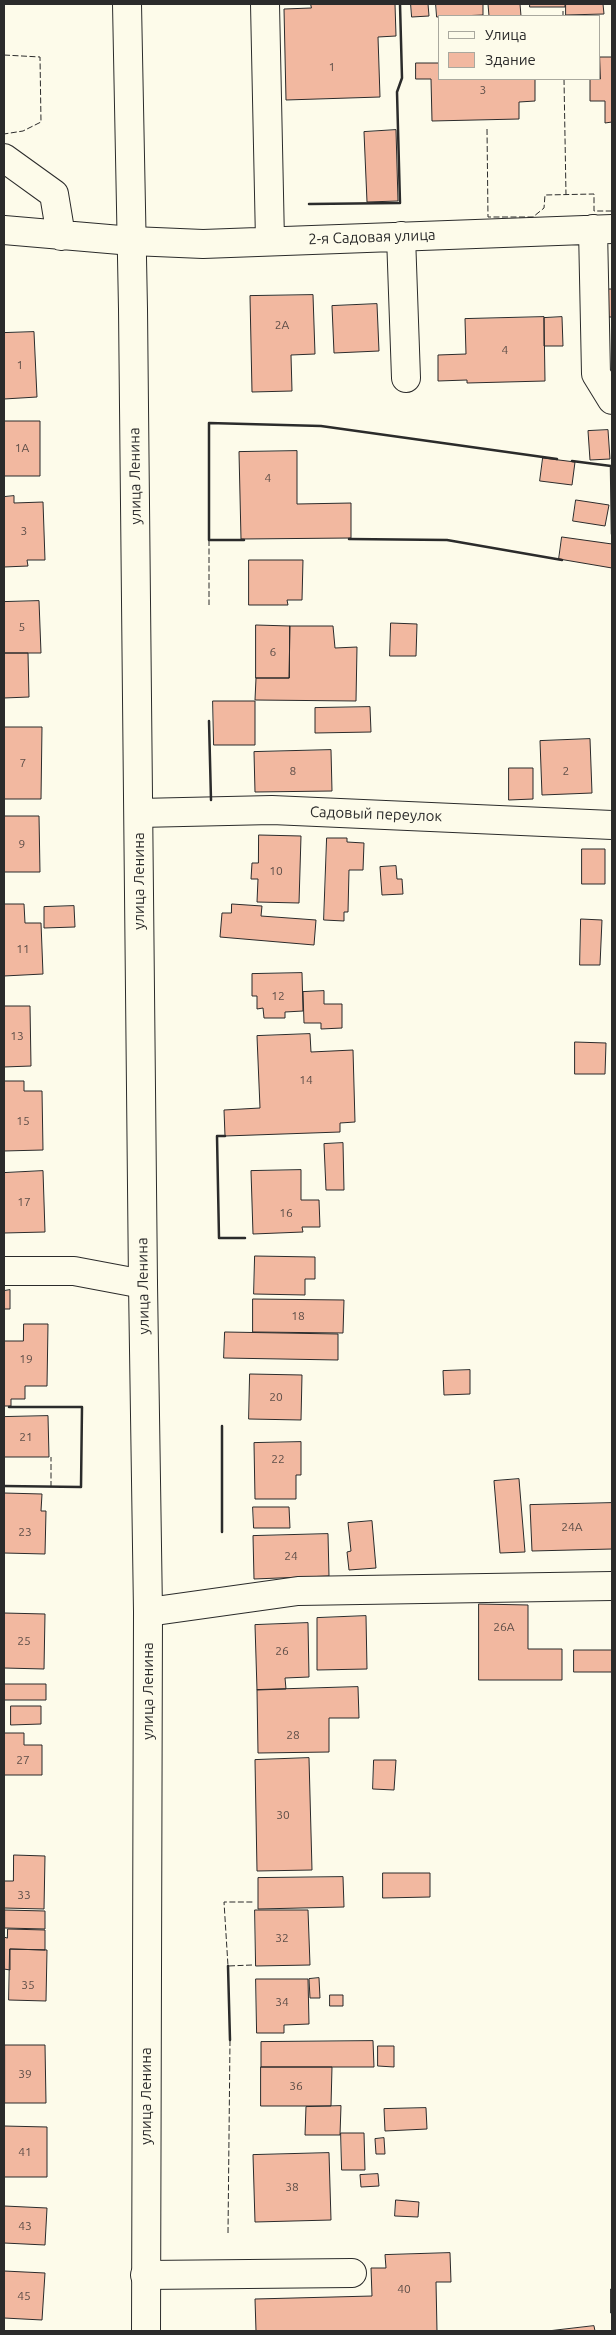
<!DOCTYPE html>
<html>
<head>
<meta charset="utf-8">
<style>
	body { margin:0 }
	#map { position:relative; width:616px; height:2335px; overflow:hidden; background:#fdfbea; font-family:Ubuntu,sans-serif }
	canvas { display:block }
	.frame { position:absolute; inset:0; border:5px solid #2b2b2b; pointer-events:none }
	.legend { position:absolute; left:438px; top:15px; width:162px; height:65px; box-sizing:border-box; background:#fdfbea; border:1px solid #a9a89e; margin:0; padding:6px 9px; list-style:none; font-size:15px; color:#2b2b2b }
	.legend li { display:flex; align-items:center; gap:10px; height:25px }
	.legend b { width:25px; border:1px solid #a9a89e }
</style>
</head>
<body>
<div id="map">
<canvas width="616" height="2335"></canvas>
<div class="frame"></div>
<ul class="legend">
<li><b style="height:6px;background:#fdfbea"></b>Улица</li>
<li><b style="height:14px;background:#f2b8a0"></b>Здание</li>
</ul>
</div>
<script>
const ctx = document.querySelector('canvas').getContext('2d');
ctx.lineJoin = 'round';
function fill(path, color) {
  ctx.fillStyle = color;
  ctx.fill(path, 'evenodd');
}
function trace(path, color, width, dash) {
  ctx.strokeStyle = color;
  ctx.lineWidth = width;
  ctx.lineCap = dash ? 'butt' : 'round';
  ctx.setLineDash(dash || []);
  ctx.stroke(path);
}
function write(font, color, halo, rows, align = 'center') {
  ctx.font = font + ' Ubuntu,sans-serif';
  ctx.lineWidth = 4;
  ctx.setLineDash([]);
  ctx.textBaseline = 'middle';
  ctx.strokeStyle = halo;
  ctx.fillStyle = color;
  for (const [text, x, y, turn = 0] of rows) {
    ctx.save();
    ctx.translate(x, y);
    ctx.rotate((+turn || 0) * Math.PI / 180);
    ctx.textAlign = isNaN(turn) ? turn : align;
    if (halo) ctx.strokeText(text, 0, 0);
    ctx.fillText(text, 0, 0);
    ctx.restore();
  }
}
const building = new Path2D(`
	M 311,4 L 395,4 L 396,36 L 378,37 L 380,97 L 286,100 L 284,9 L 311,8 Z
	M 411,4 L 428,4 L 429,16 L 412,17 Z
	M 436,4 L 483,4 L 483,15 L 437,17 Z
	M 485,4 L 520,4 L 521,16 L 489,16 L 488,4 Z
	M 530,4 L 565,4 L 565,7 L 530,7 Z
	M 566,4 L 603,4 L 604,14 L 566,15 Z
	M 600,57 L 612,57 L 612,122 L 605,123 L 605,101 L 590,101 L 590,79 L 600,79 Z
	M 416,63 L 440,63 L 440,79 L 535,79 L 535,101 L 519,102 L 519,119 L 432,121 L 431,79 L 416,79 Z
	M 396,130 L 398,201 L 367,202 L 364,132 Z
	M 606,289 L 612,289 L 612,317 L 607,317 Z
	M 313,295 L 315,354 L 291,355 L 292,391 L 252,392 L 250,296 Z
	M 377,304 L 379,351 L 334,353 L 332,306 Z
	M 544,317 L 545,381 L 467,383 L 467,380 L 438,381 L 438,355 L 466,354 L 465,319 Z
	M 562,317 L 563,346 L 544,346 L 544,318 Z
	M 34,332 L 37,397 L 4,399 L 4,333 Z
	M 4,421 L 40,421 L 40,476 L 4,476 Z
	M 608,430 L 610,459 L 590,460 L 588,431 Z
	M 297,451 L 297,504 L 351,503 L 351,538 L 241,539 L 239,452 Z
	M 543,458 L 575,462 L 572,485 L 540,481 Z
	M 14,496 L 14,503 L 43,502 L 45,560 L 27,560 L 28,566 L 4,567 L 4,497 Z
	M 576,500 L 609,505 L 605,526 L 573,521 Z
	M 562,537 L 612,544 L 612,568 L 559,559 Z
	M 249,560 L 303,560 L 302,600 L 287,600 L 288,605 L 249,605 Z
	M 39,601 L 41,653 L 4,653 L 4,602 Z
	M 391,623 L 417,624 L 416,656 L 390,656 Z
	M 256,625 L 290,626 L 289,678 L 256,678 Z
	M 290,626 L 333,626 L 335,648 L 357,647 L 356,701 L 255,700 L 256,678 L 289,678 Z
	M 4,653 L 28,653 L 29,697 L 4,698 Z
	M 213,701 L 255,701 L 255,745 L 214,745 Z
	M 370,707 L 371,732 L 315,733 L 315,708 Z
	M 4,727 L 42,727 L 41,799 L 4,799 Z
	M 590,739 L 592,793 L 542,795 L 540,741 Z
	M 331,750 L 332,791 L 255,792 L 254,752 Z
	M 509,768 L 533,768 L 533,799 L 509,800 Z
	M 4,816 L 39,816 L 40,872 L 4,872 Z
	M 259,835 L 301,836 L 299,903 L 257,902 L 258,879 L 251,879 L 252,863 L 258,863 Z
	M 327,838 L 347,838 L 347,842 L 364,843 L 363,870 L 349,870 L 348,912 L 344,912 L 344,921 L 324,920 Z
	M 582,849 L 605,849 L 605,884 L 582,884 Z
	M 396,866 L 397,879 L 402,879 L 403,894 L 382,895 L 380,867 Z
	M 4,904 L 24,904 L 25,923 L 41,923 L 43,974 L 4,976 Z
	M 232,904 L 262,906 L 261,916 L 316,920 L 314,945 L 220,937 L 222,913 L 231,913 Z
	M 74,906 L 75,927 L 44,928 L 44,907 Z
	M 581,919 L 602,920 L 600,965 L 580,965 Z
	M 302,973 L 303,1011 L 285,1012 L 285,1018 L 264,1018 L 263,1008 L 257,1009 L 257,996 L 252,996 L 252,974 Z
	M 324,991 L 324,1004 L 342,1004 L 342,1028 L 321,1029 L 321,1023 L 304,1023 L 303,992 Z
	M 4,1006 L 30,1006 L 31,1066 L 4,1067 Z
	M 310,1034 L 311,1052 L 353,1050 L 355,1122 L 340,1123 L 340,1132 L 225,1136 L 224,1110 L 260,1108 L 257,1036 Z
	M 575,1042 L 606,1043 L 605,1074 L 575,1074 Z
	M 4,1081 L 24,1081 L 24,1091 L 42,1091 L 43,1150 L 4,1151 Z
	M 343,1143 L 344,1190 L 326,1190 L 324,1144 Z
	M 301,1170 L 301,1200 L 319,1200 L 320,1227 L 302,1227 L 303,1232 L 253,1234 L 251,1171 Z
	M 43,1171 L 45,1232 L 4,1233 L 4,1173 Z
	M 255,1256 L 315,1257 L 315,1279 L 305,1279 L 305,1295 L 254,1294 Z
	M 10,1290 L 10,1309 L 4,1309 L 4,1291 Z
	M 253,1299 L 344,1300 L 343,1333 L 253,1332 Z
	M 24,1324 L 48,1324 L 47,1386 L 25,1386 L 25,1399 L 11,1399 L 11,1406 L 4,1406 L 4,1341 L 23,1341 Z
	M 225,1332 L 338,1334 L 338,1360 L 224,1358 Z
	M 470,1370 L 470,1394 L 444,1395 L 443,1371 Z
	M 250,1374 L 302,1375 L 301,1420 L 249,1419 Z
	M 48,1416 L 49,1457 L 4,1457 L 4,1417 Z
	M 301,1442 L 301,1475 L 296,1475 L 296,1499 L 255,1499 L 254,1443 Z
	M 519,1479 L 525,1552 L 500,1553 L 494,1481 Z
	M 4,1493 L 42,1494 L 41,1511 L 46,1511 L 45,1554 L 4,1553 Z
	M 612,1503 L 612,1549 L 532,1551 L 530,1505 Z
	M 253,1507 L 289,1507 L 290,1528 L 254,1528 Z
	M 372,1521 L 376,1568 L 349,1570 L 347,1552 L 351,1551 L 348,1523 Z
	M 328,1534 L 329,1576 L 254,1579 L 253,1536 Z
	M 479,1604 L 528,1605 L 528,1649 L 562,1649 L 562,1680 L 479,1680 Z
	M 4,1613 L 45,1614 L 44,1669 L 4,1668 Z
	M 366,1616 L 367,1669 L 317,1670 L 317,1618 Z
	M 308,1623 L 309,1677 L 285,1678 L 286,1689 L 257,1690 L 255,1625 Z
	M 574,1650 L 612,1650 L 612,1672 L 574,1672 Z
	M 4,1684 L 46,1684 L 46,1700 L 4,1700 Z
	M 358,1687 L 359,1718 L 329,1718 L 329,1752 L 258,1753 L 257,1690 Z
	M 11,1706 L 41,1706 L 41,1724 L 11,1725 Z
	M 4,1733 L 24,1733 L 24,1745 L 42,1745 L 42,1775 L 4,1775 Z
	M 309,1758 L 312,1870 L 257,1871 L 255,1760 Z
	M 374,1760 L 396,1760 L 394,1790 L 373,1789 Z
	M 14,1855 L 45,1856 L 44,1909 L 4,1908 L 4,1881 L 13,1881 Z
	M 383,1873 L 430,1873 L 430,1897 L 383,1898 Z
	M 343,1877 L 344,1907 L 258,1909 L 258,1878 Z
	M 5,1910 L 45,1911 L 45,1929 L 5,1928 Z
	M 255,1910 L 308,1910 L 310,1965 L 256,1966 Z
	M 8,1929 L 45,1930 L 45,1950 L 10,1949 L 10,1970 L 4,1969 L 4,1937 L 7,1938 Z
	M 10,1949 L 47,1950 L 46,2001 L 9,2000 Z
	M 319,1978 L 320,1998 L 310,1998 L 309,1979 Z
	M 256,1979 L 308,1979 L 309,2024 L 284,2025 L 284,2033 L 257,2033 Z
	M 330,1995 L 343,1995 L 343,2006 L 330,2006 Z
	M 373,2041 L 374,2067 L 261,2067 L 261,2042 Z
	M 5,2045 L 45,2045 L 46,2103 L 5,2103 Z
	M 378,2046 L 394,2046 L 394,2067 L 378,2066 Z
	M 261,2067 L 332,2067 L 331,2106 L 261,2106 Z
	M 341,2106 L 340,2135 L 305,2135 L 306,2107 Z
	M 426,2108 L 427,2129 L 385,2131 L 384,2109 Z
	M 4,2126 L 47,2127 L 47,2177 L 4,2177 Z
	M 341,2133 L 364,2133 L 365,2170 L 342,2170 Z
	M 384,2138 L 385,2154 L 376,2154 L 375,2139 Z
	M 329,2153 L 331,2220 L 255,2222 L 253,2155 Z
	M 378,2174 L 379,2186 L 361,2187 L 360,2175 Z
	M 396,2200 L 419,2202 L 418,2217 L 395,2216 Z
	M 4,2206 L 47,2208 L 45,2245 L 4,2243 Z
	M 450,2253 L 451,2282 L 436,2282 L 437,2331 L 256,2331 L 255,2299 L 372,2296 L 371,2268 L 386,2268 L 385,2255 Z
	M 4,2271 L 45,2273 L 42,2320 L 4,2318 Z
	M 611,2289 L 612,2289 L 612,2313 L 611,2313 Z
	M 594,2326 L 595,2331 L 548,2331 Z`);
fill(building, '#f2b8a0');
trace(building, '#2b2b2b', 1);
const minor = new Path2D(`
	M 265,4 L 270,241
	M 4,158 L 54,194 L 61,236
	M 593,229 L 596,374 L 612,400
	M 4,230 L 132,241 L 203,244 L 612,229
	M 401,236 L 406,378
	M 139,813 L 272,810 L 612,825
	M 4,1271 L 74,1271 L 143,1284
	M 148,1612 L 298,1591 L 612,1586
	M 145,2275 L 352,2273`);
const major = new Path2D(`
	M 127,4 L 133,309 L 143,1284 L 148,1612 L 146,2331`);
trace(minor, '#2b2b2b', 30);
trace(major, '#2b2b2b', 30);
trace(minor, '#fdfbea', 28);
trace(major, '#fdfbea', 28);
trace(new Path2D(`
	M 563,11 L 563,16
	M 4,55 L 40,57 L 41,122 L 23,131 L 4,134
	M 564,79 L 566,195
	M 487,129 L 488,217 L 533,217 L 544,208 L 545,195 L 594,194 L 594,211 L 612,211
	M 209,540 L 209,605
	M 51,1487 L 51,1457
	M 252,1965 L 228,1966 L 224,1902 L 253,1902
	M 228,2233 L 230,2040`), '#2b2b2b', 1, [6, 2.5]);
trace(new Path2D(`
	M 309,204 L 400,203 L 397,92 L 402,78 L 400,4
	M 572,461 L 611,466 L 612,534
	M 349,539 L 447,540 L 562,560
	M 244,540 L 209,540 L 209,423 L 321,426 L 557,459
	M 209,721 L 211,800
	M 225,1136 L 217,1136 L 219,1238 L 245,1238
	M 4,1486 L 81,1487 L 82,1407 L 9,1407
	M 222,1532 L 222,1426
	M 228,1966 L 230,2040`), '#2b2b2b', 2.5);
write('12px', '#5d4e48', null, [
	["1",332,67],
	["3",483,90],
	["2А",282,325],
	["4",505,350],
	["1",20,365],
	["1А",22,448],
	["4",268,478],
	["3",24,531],
	["5",22,627],
	["6",273,652],
	["7",23,763],
	["8",293,771],
	["2",566,771],
	["9",22,844],
	["10",276,871],
	["11",23,949],
	["12",278,996],
	["13",17,1036],
	["14",306,1080],
	["15",23,1121],
	["17",24,1202],
	["16",286,1213],
	["18",298,1316],
	["19",26,1359],
	["20",276,1397],
	["21",26,1437],
	["22",278,1459],
	["24А",572,1527],
	["23",25,1532],
	["24",291,1556],
	["26А",504,1627],
	["25",24,1641],
	["26",282,1651],
	["28",293,1735],
	["27",23,1760],
	["30",283,1815],
	["33",24,1895],
	["32",282,1938],
	["35",28,1985],
	["34",282,2002],
	["39",25,2074],
	["36",296,2086],
	["41",25,2152],
	["38",292,2187],
	["43",25,2226],
	["40",404,2289],
	["45",24,2296]
]);
write('15px', '#2b2b2b', '#fdfbea', [
	["2-я Садовая улица",372,237,-2],
	["улица Ленина",135,476,-91],
	["Садовый переулок",376,814,2],
	["улица Ленина",139,881,-90],
	["улица Ленина",143,1286,-91],
	["улица Ленина",148,1691,-90],
	["улица Ленина",146,2096,-90]
]);
</script>
</body>
</html>
